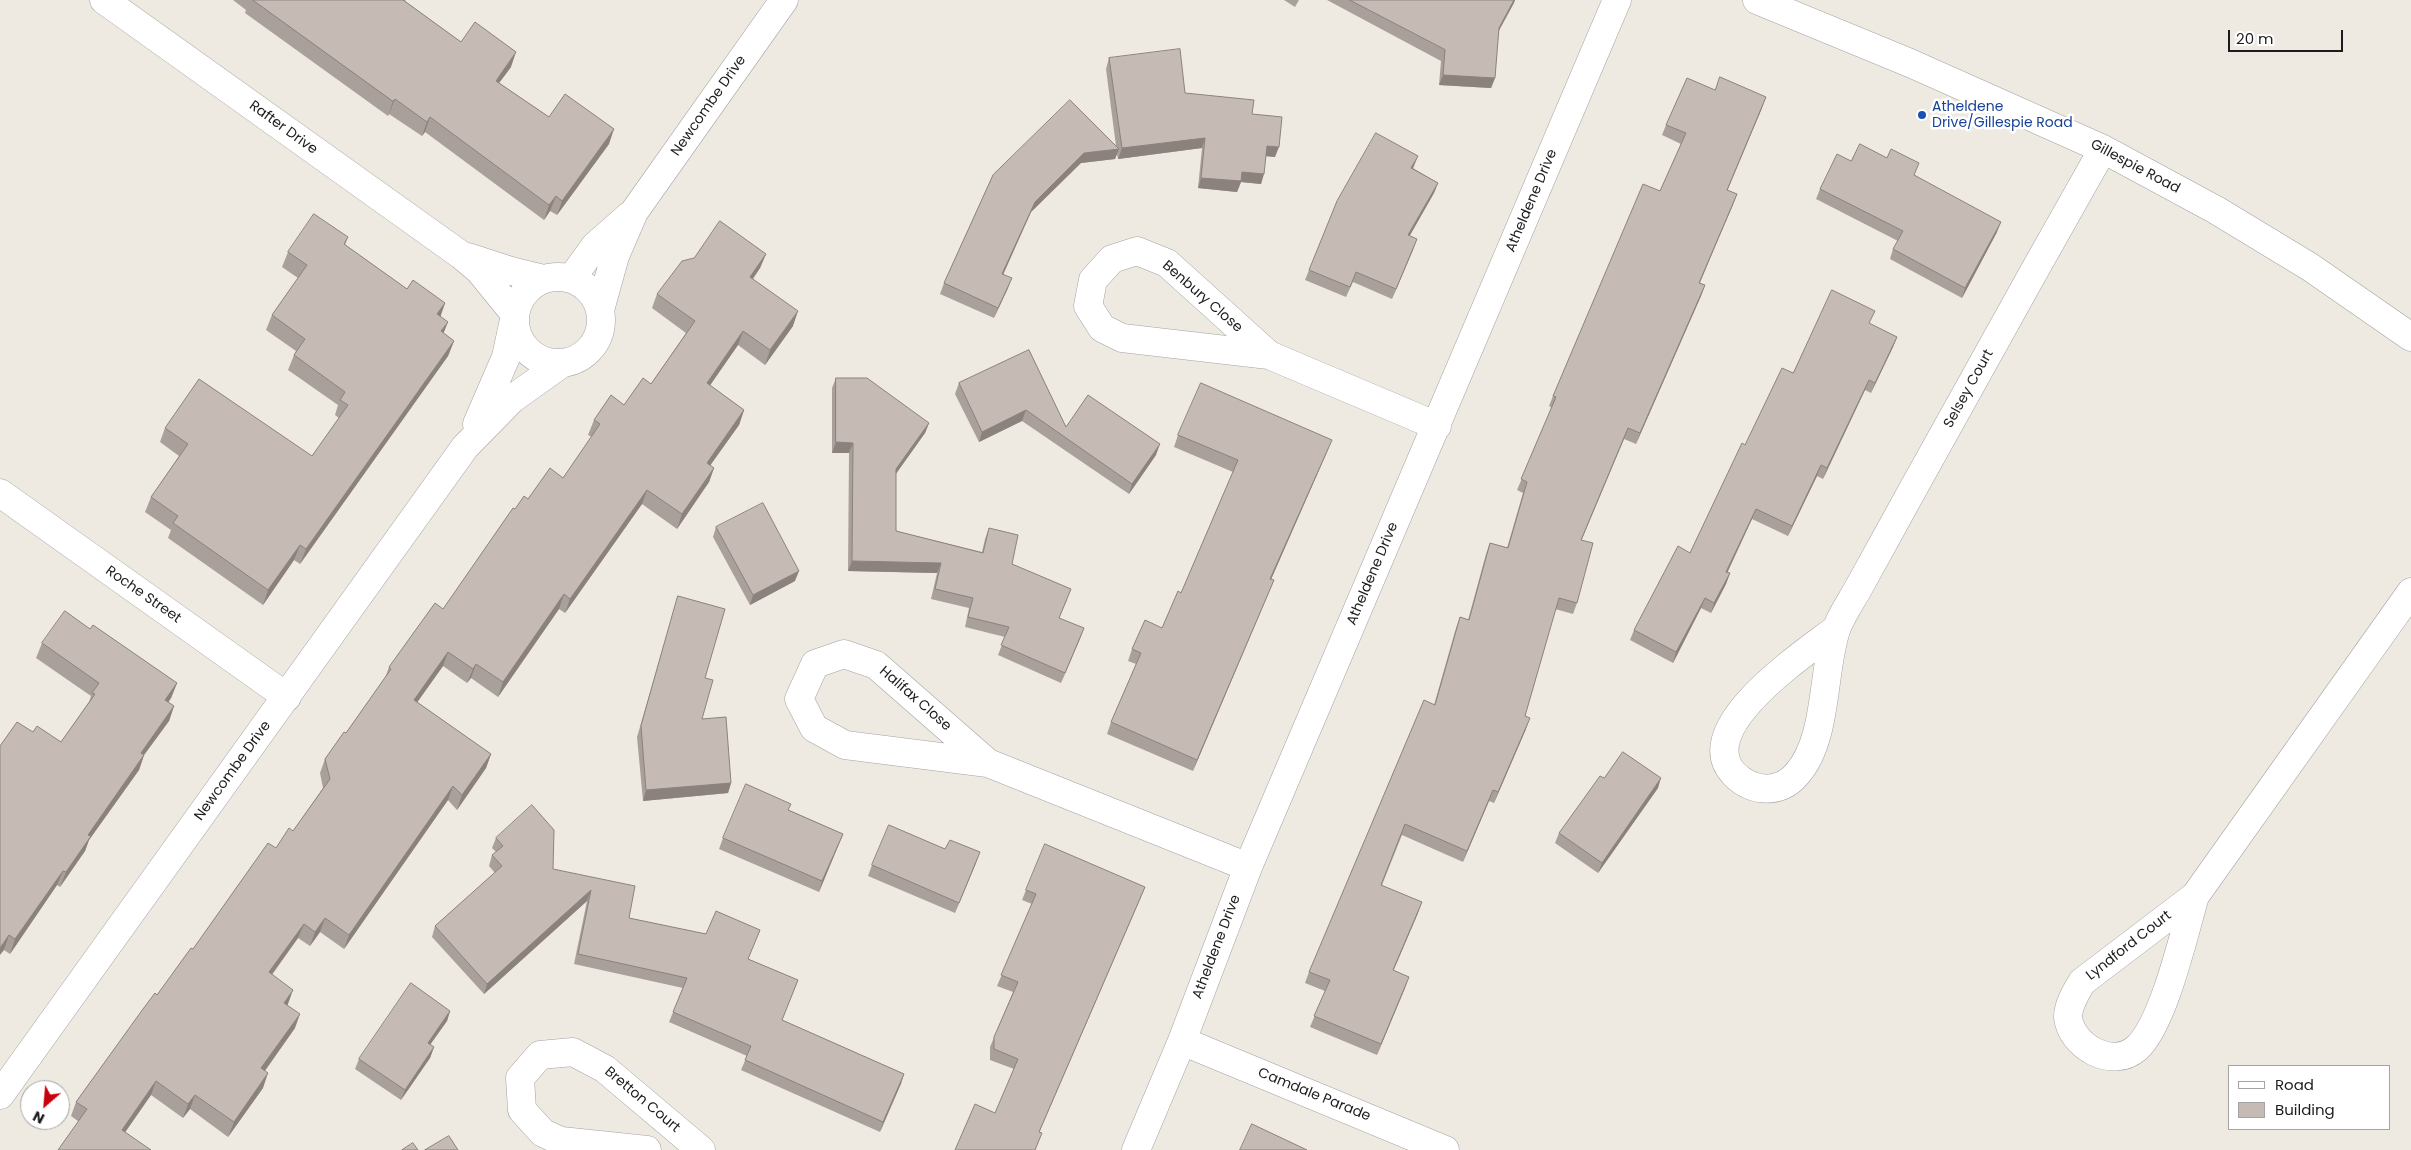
<!DOCTYPE html>
<html>
<head>
<meta charset="utf-8">
<style>
	body { margin:0 }
	#map { position:relative; width:2411px; height:1150px; overflow:hidden; background:#eee9e1; font-family:Poppins,sans-serif }
	canvas { display:block }
	.legend { position:absolute; left:2228px; top:1065px; width:162px; height:65px; box-sizing:border-box; background:#fff; border:1px solid #a4a4a4; margin:0; padding:6px 9px; list-style:none; font-size:15px; color:#1c1c1c }
	.legend li { display:flex; align-items:center; gap:10px; height:25px }
	.legend b { width:25px; border:1px solid #a4a4a4 }
	.north { position:absolute; left:20px; top:1080px; width:50px; height:50px; box-sizing:border-box; background:#fff; border:1px solid #a4a4a4; border-radius:50%; rotate:207deg; font-size:14px; font-weight:700; line-height:20px; text-align:center; color:#1c1c1c }
	.north::after { content:''; display:block; margin:auto; width:18px; height:22px; background:#c8000e; clip-path:polygon(50% 0,100% 100%,50% 72%,0 100%) }
	.scale { position:absolute; left:2228px; top:30px; width:115px; height:22px; box-sizing:border-box; border:2px solid #1c1c1c; border-top:0; padding-left:6px; font-size:15px; line-height:18px; white-space:nowrap; color:#1c1c1c; -webkit-text-stroke:4px #fff; paint-order:stroke }
</style>
</head>
<body>
<div id="map">
<canvas width="2411" height="1150"></canvas>
<ul class="legend">
<li><b style="height:6px;background:#fff"></b>Road</li>
<li><b style="height:14px;background:#c6bab4"></b>Building</li>
</ul>
<div class="north">N</div>
<div class="scale">20 m</div>
</div>
<script>
const ctx = document.querySelector('canvas').getContext('2d');
ctx.lineJoin = 'round';
function trace(path, color, width, dash) {
  ctx.strokeStyle = color;
  ctx.lineWidth = width;
  ctx.lineCap = dash ? 'butt' : 'round';
  ctx.setLineDash(dash || []);
  ctx.stroke(path);
}
function fill(path, color) {
  ctx.fillStyle = color;
  ctx.fill(path, 'evenodd');
}
function write(font, color, halo, rows, align = 'center') {
  ctx.font = font + ' Poppins,sans-serif';
  ctx.lineWidth = 5;
  ctx.setLineDash([]);
  ctx.textBaseline = 'middle';
  ctx.strokeStyle = halo;
  ctx.fillStyle = color;
  for (const [text, x, y, turn = 0] of rows) {
    ctx.save();
    ctx.translate(x, y);
    ctx.rotate((+turn || 0) * Math.PI / 180);
    ctx.textAlign = isNaN(turn) ? turn : align;
    if (halo) ctx.strokeText(text, 0, 0);
    ctx.fillText(text, 0, 0);
    ctx.restore();
  }
}
const minor = new Path2D(`
	M 104,0 L 461,255 L 479,270 L 514,313
	M 1757,0 L 1910,63 L 2103,149 L 2216,210 L 2310,267 L 2411,337
	M 468,257 L 511,271 L 544,279
	M515 320a43 43 0 1 1 86 0a43 43 0 1 1-86 0Z
	M 571,279 L 595,246 L 629,216
	M 600,310 L 615,256 L 634,212 L 784,0
	M 1269,355 L 1167,263 L 1137,251 L 1112,259 L 1093,280 L 1088,306 L 1102,328 L 1122,338 L 1269,355 L 1437,426
	M 477,424 L 506,357 L 514,320
	M 0,493 L 287,697
	M 1836,629 C 1807,652 1690,728 1734,774 C 1753,793 1780,794 1797,774 C 1828,739 1822,672 1836,630 C 1841,615 1852,600 1859,587 C 1877,554 1895,522 1913,489 C 1976,375 2039,262 2103,149
	M 988,763 L 876,665 L 844,654 L 815,664 L 799,699 L 814,728 L 845,745 L 988,763 L 1248,867
	M 2195,896 C 2184,933 2164,1023 2137,1048 C 2112,1070 2071,1046 2068,1017 C 2068,1005 2076,992 2082,982 L 2195,896 L 2411,592
	M 1182,1041 L 1445,1150
	M 0,1095 L 465,447 L 512,399 L 561,364
	M 647,1150 L 561,1141 L 543,1133 L 522,1110 L 520,1078 L 540,1055 L 573,1052 L 605,1069 L 701,1150
	M 1136,1150 L 1182,1041 L 1248,867 L 1617,0`);
trace(minor, '#a3a3a3', 29);
trace(minor, '#fff', 28);
fill(new Path2D(`
	M 233,0 L 406,0 L 405,1 L 461,42 L 511,67 L 499,83 L 549,117 L 609,144 L 557,215 L 550,211 L 544,220 L 425,132 L 422,136 L 389,114 L 388,116 L 245,13 L 246,10 Z
	M 1284,0 L 1299,0 L 1295,7 Z
	M 1327,0 L 1515,0 L 1498,31 L 1495,78 L 1491,88 L 1439,85 L 1441,61 Z
	M 1109,58 L 1185,93 L 1252,114 L 1275,157 L 1266,156 L 1261,184 L 1241,182 L 1237,192 L 1198,188 L 1202,148 L 1118,159 L 1117,154 L 1115,159 L 1081,163 L 1031,212 L 1003,274 L 1008,288 L 994,318 L 940,294 L 944,283 L 993,175 L 1116,146 L 1106,69 Z
	M 1715,90 L 1762,108 L 1727,190 L 1737,194 L 1700,283 L 1705,285 L 1701,296 L 1636,444 L 1624,439 L 1581,540 L 1577,603 L 1573,614 L 1555,609 L 1525,716 L 1526,729 L 1494,803 L 1489,801 L 1463,862 L 1402,835 L 1382,885 L 1418,913 L 1393,971 L 1405,988 L 1377,1055 L 1310,1027 L 1325,991 L 1305,983 L 1309,972 L 1434,705 L 1456,628 L 1460,617 L 1468,620 L 1486,554 L 1490,543 L 1507,548 L 1523,493 L 1517,490 L 1552,408 L 1549,406 L 1553,396 L 1660,191 L 1681,144 L 1662,135 L 1666,125 Z
	M 1414,166 L 1413,168 L 1438,183 L 1434,193 L 1409,236 L 1413,250 L 1392,299 L 1353,282 L 1346,297 L 1305,280 L 1309,270 Z
	M 1915,175 L 1997,232 L 1962,298 L 1890,259 L 1893,249 L 1898,241 L 1816,199 L 1820,189 Z
	M 348,237 L 345,245 L 407,289 L 445,303 L 440,316 L 443,333 L 454,341 L 448,356 L 300,564 L 294,560 L 263,605 L 168,538 L 171,530 L 145,512 L 151,497 L 179,456 L 160,442 L 165,428 L 312,456 L 339,418 L 335,415 L 338,405 L 288,370 L 294,355 L 296,351 L 266,330 L 272,315 L 298,278 L 282,267 L 288,252 Z
	M 766,254 L 760,268 L 753,279 L 793,326 L 765,365 L 738,345 L 710,385 L 744,410 L 739,425 L 710,465 L 714,468 L 709,482 L 677,529 L 642,504 L 565,613 L 559,609 L 498,697 L 471,678 L 467,683 L 443,666 L 417,702 L 491,754 L 486,768 L 457,810 L 448,800 L 344,949 L 320,932 L 310,946 L 298,938 L 272,975 L 288,1005 L 295,1028 L 265,1071 L 263,1088 L 228,1137 L 190,1109 L 183,1118 L 151,1095 L 125,1132 L 78,1121 L 71,1116 L 76,1102 L 157,995 L 276,848 L 293,831 L 323,788 L 320,773 L 325,759 L 346,733 L 385,678 L 389,667 L 443,609 L 515,509 L 528,499 L 563,478 L 592,437 L 588,435 L 594,420 L 624,405 L 651,384 L 686,333 L 652,308 L 657,294 Z
	M 1870,324 L 1897,337 L 1893,347 L 1871,393 L 1865,390 L 1823,479 L 1817,476 L 1788,536 L 1752,519 L 1727,572 L 1730,573 L 1726,584 L 1711,613 L 1701,608 L 1673,663 L 1630,640 L 1634,630 L 1690,553 L 1745,445 L 1793,373 Z
	M 1029,350 L 1066,427 L 1156,455 L 1129,494 L 1022,421 L 979,442 L 955,394 L 959,383 Z
	M 836,378 L 929,423 L 925,433 L 896,474 L 896,531 L 982,552 L 985,539 L 989,528 L 1012,564 L 1067,600 L 1059,618 L 1084,628 L 1061,683 L 998,655 L 1005,637 L 965,627 L 969,608 L 931,599 L 937,573 L 848,571 L 849,453 L 832,453 L 832,388 Z
	M 1178,435 L 1327,452 L 1271,579 L 1269,592 L 1193,771 L 1107,734 L 1111,722 L 1136,664 L 1128,661 L 1132,649 L 1162,628 L 1181,593 L 1233,472 L 1174,447 Z
	M 716,527 L 795,581 L 750,605 L 713,537 Z
	M 678,596 L 705,678 L 702,719 L 731,783 L 728,793 L 643,801 L 637,737 L 675,607 Z
	M 90,629 L 177,683 L 171,698 L 168,702 L 174,706 L 169,721 L 144,755 L 139,770 L 89,840 L 85,851 L 60,887 L 57,885 L 10,954 L 4,950 L 33,732 L 61,742 L 89,702 L 91,696 L 36,658 L 42,643 Z
	M 1604,778 L 1658,788 L 1598,873 L 1555,843 L 1559,833 Z
	M 789,810 L 843,834 L 819,892 L 719,849 L 723,838 Z
	M 496,838 L 553,869 L 629,918 L 706,934 L 760,930 L 748,959 L 798,980 L 782,1020 L 904,1074 L 880,1132 L 741,1070 L 747,1056 L 669,1022 L 683,988 L 574,964 L 587,901 L 484,994 L 432,937 L 435,926 L 495,873 L 489,866 L 492,855 L 496,852 L 492,848 Z
	M 976,863 L 955,913 L 868,876 L 872,865 Z
	M 1145,887 L 1039,1132 L 1038,1144 L 995,1113 L 1014,1069 L 990,1060 L 990,1047 L 1013,992 L 997,986 L 1032,904 L 1022,900 L 1026,890 Z
	M 450,1011 L 447,1021 L 430,1045 L 434,1047 L 430,1058 L 401,1100 L 355,1069 L 359,1059 Z`), '#aaa09b');
fill(new Path2D(`
	M 1514,0 L 1515,0 L 1514,3 L 1495,38 L 1499,28 Z
	M 516,52 L 511,67 L 490,95 L 496,81 Z
	M 1443,75 L 1495,78 L 1491,88 L 1439,85 Z
	M 1766,97 L 1762,108 L 1723,201 L 1727,190 Z
	M 395,99 L 389,114 L 388,116 L 393,101 Z
	M 430,117 L 425,132 L 422,136 L 427,122 Z
	M 614,129 L 609,144 L 557,215 L 562,201 Z
	M 1205,138 L 1202,148 L 1118,159 L 1122,148 Z
	M 1267,146 L 1279,147 L 1275,157 L 1264,156 Z
	M 1119,149 L 1115,159 L 1081,163 L 1031,212 L 999,284 L 1002,274 L 1035,202 L 1084,153 Z
	M 1418,156 L 1414,166 L 1408,178 L 1411,168 Z
	M 1242,172 L 1264,174 L 1261,184 L 1241,182 L 1237,192 L 1198,188 L 1201,178 Z
	M 1438,183 L 1434,193 L 1404,246 L 1408,235 Z
	M 1737,194 L 1733,205 L 1695,293 L 1699,283 Z
	M 556,196 L 550,211 L 544,220 L 549,205 Z
	M 2001,222 L 1997,232 L 1962,298 L 1965,288 Z
	M 1417,239 L 1413,250 L 1392,299 L 1396,289 Z
	M 766,254 L 760,268 L 744,291 L 750,277 Z
	M 1012,278 L 1008,288 L 994,318 L 998,308 Z
	M 1705,285 L 1701,296 L 1636,444 L 1640,433 Z
	M 445,303 L 440,318 L 437,314 Z
	M 798,311 L 793,326 L 765,365 L 770,350 Z
	M 448,322 L 442,337 L 441,331 Z
	M 743,331 L 738,345 L 702,397 L 707,383 Z
	M 1897,337 L 1893,347 L 1871,393 L 1875,383 Z
	M 454,341 L 448,356 L 300,564 L 306,549 Z
	M 1869,380 L 1865,390 L 1823,479 L 1827,468 Z
	M 744,410 L 739,425 L 702,477 L 707,463 Z
	M 1026,410 L 1022,421 L 979,442 L 982,432 Z
	M 929,423 L 925,433 L 892,479 L 896,469 Z
	M 1628,428 L 1624,439 L 1577,551 L 1581,540 Z
	M 1332,440 L 1327,452 L 1266,591 L 1270,579 Z
	M 836,442 L 853,443 L 849,453 L 832,453 Z
	M 1160,444 L 1156,455 L 1129,494 L 1132,484 Z
	M 1821,465 L 1817,476 L 1788,536 L 1792,526 Z
	M 714,468 L 709,482 L 677,529 L 682,514 Z
	M 647,490 L 642,504 L 565,613 L 570,599 Z
	M 1756,509 L 1752,519 L 1723,582 L 1726,572 Z
	M 300,545 L 294,560 L 263,605 L 268,590 Z
	M 852,561 L 941,563 L 937,573 L 848,571 Z
	M 799,571 L 795,581 L 750,605 L 753,595 Z
	M 1730,573 L 1726,584 L 1711,613 L 1714,603 Z
	M 1274,580 L 1269,592 L 1193,771 L 1197,760 Z
	M 564,594 L 559,609 L 498,697 L 503,682 Z
	M 1705,598 L 1701,608 L 1673,663 L 1676,652 Z
	M 1084,628 L 1080,639 L 1061,683 L 1065,673 Z
	M 448,652 L 443,666 L 409,714 L 414,700 Z
	M 476,664 L 471,678 L 467,683 L 473,669 Z
	M 177,683 L 171,698 L 160,715 L 165,700 Z
	M 174,706 L 169,721 L 144,755 L 139,770 L 89,840 L 85,851 L 60,887 L 66,872 L 88,835 L 141,753 Z
	M 1530,718 L 1526,729 L 1494,803 L 1498,792 Z
	M 491,754 L 486,768 L 457,810 L 462,795 Z
	M 1661,778 L 1658,788 L 1598,873 L 1602,863 Z
	M 731,783 L 728,793 L 643,801 L 646,790 Z
	M 453,786 L 448,800 L 344,949 L 349,935 Z
	M 1493,790 L 1489,801 L 1463,862 L 1467,851 Z
	M 843,834 L 839,844 L 819,892 L 822,881 Z
	M 980,852 L 976,863 L 955,913 L 959,903 Z
	M 63,871 L 57,885 L 10,954 L 15,939 Z
	M 1145,887 L 1141,897 L 1035,1142 L 1039,1132 Z
	M 591,890 L 587,901 L 484,994 L 487,984 Z
	M 1422,902 L 1418,913 L 1389,981 L 1393,970 Z
	M 325,918 L 320,932 L 310,946 L 315,932 Z
	M 304,924 L 298,938 L 263,986 L 269,972 Z
	M 9,935 L 4,950 L 0,955 L 0,948 Z
	M 1409,977 L 1405,988 L 1377,1055 L 1381,1044 Z
	M 293,990 L 288,1004 L 279,1017 L 284,1003 Z
	M 450,1011 L 447,1021 L 424,1053 L 428,1043 Z
	M 300,1014 L 295,1028 L 256,1083 L 261,1068 Z
	M 434,1047 L 430,1058 L 401,1100 L 405,1090 Z
	M 268,1073 L 263,1088 L 228,1137 L 234,1122 Z
	M 904,1074 L 901,1084 L 880,1132 L 883,1122 Z
	M 156,1081 L 151,1095 L 117,1144 L 122,1130 Z
	M 195,1095 L 190,1109 L 183,1118 L 188,1104 Z`), '#8b827e');
const building = new Path2D(`
	M 253,0 L 403,0 L 461,42 L 475,22 L 516,52 L 496,81 L 549,117 L 565,94 L 614,129 L 562,201 L 556,196 L 549,205 L 430,117 L 427,122 L 395,99 L 393,101 Z
	M 1350,0 L 1514,0 L 1499,28 L 1495,78 L 1443,75 L 1445,50 Z
	M 1180,49 L 1185,93 L 1254,100 L 1252,114 L 1282,117 L 1279,147 L 1267,146 L 1264,174 L 1242,172 L 1241,181 L 1201,178 L 1205,138 L 1122,148 L 1109,58 Z
	M 1720,77 L 1766,97 L 1727,190 L 1737,194 L 1699,283 L 1705,285 L 1640,433 L 1628,428 L 1581,540 L 1593,543 L 1577,603 L 1559,598 L 1525,716 L 1530,718 L 1498,792 L 1493,790 L 1467,851 L 1405,824 L 1381,885 L 1422,902 L 1393,970 L 1409,977 L 1381,1044 L 1314,1016 L 1330,980 L 1309,972 L 1424,700 L 1435,705 L 1460,617 L 1469,620 L 1490,543 L 1508,548 L 1527,482 L 1521,479 L 1556,397 L 1553,396 L 1643,184 L 1660,191 L 1686,133 L 1666,125 L 1687,78 L 1715,90 Z
	M 1070,100 L 1119,149 L 1084,153 L 1035,202 L 1002,274 L 1012,278 L 998,308 L 944,283 L 993,175 Z
	M 1376,133 L 1418,156 L 1411,168 L 1438,183 L 1408,235 L 1417,239 L 1396,289 L 1356,272 L 1350,287 L 1309,270 L 1337,201 Z
	M 1860,144 L 1887,158 L 1891,149 L 1919,163 L 1914,175 L 2001,222 L 1965,288 L 1893,249 L 1903,231 L 1820,189 L 1837,154 L 1851,161 Z
	M 314,214 L 348,237 L 344,244 L 407,289 L 413,280 L 445,303 L 437,314 L 448,322 L 441,331 L 454,341 L 306,549 L 300,545 L 268,590 L 173,523 L 178,516 L 151,497 L 188,444 L 165,428 L 199,379 L 312,456 L 348,405 L 340,400 L 345,392 L 294,355 L 305,339 L 272,315 L 307,265 L 288,252 Z
	M 720,221 L 766,254 L 750,277 L 798,311 L 770,350 L 743,331 L 707,383 L 744,410 L 707,463 L 714,468 L 682,514 L 647,490 L 570,599 L 564,594 L 503,682 L 476,664 L 473,669 L 448,652 L 414,700 L 491,754 L 462,795 L 453,786 L 349,935 L 325,918 L 315,932 L 304,924 L 269,972 L 293,990 L 284,1003 L 300,1014 L 261,1068 L 268,1073 L 234,1122 L 195,1095 L 188,1104 L 156,1081 L 122,1130 L 151,1150 L 58,1150 L 87,1109 L 76,1102 L 143,1009 L 155,993 L 157,995 L 191,948 L 193,949 L 268,843 L 276,848 L 289,828 L 293,831 L 330,779 L 325,759 L 344,732 L 346,733 L 391,669 L 389,667 L 435,603 L 443,609 L 513,508 L 515,509 L 524,496 L 528,499 L 550,468 L 563,478 L 600,424 L 594,420 L 611,395 L 624,405 L 643,378 L 651,384 L 695,321 L 657,294 L 682,261 L 694,258 Z
	M 1832,290 L 1875,311 L 1869,323 L 1897,337 L 1875,383 L 1869,380 L 1827,468 L 1821,465 L 1792,526 L 1756,509 L 1726,572 L 1730,573 L 1714,603 L 1705,598 L 1676,652 L 1634,630 L 1678,546 L 1690,553 L 1742,443 L 1745,445 L 1782,368 L 1793,373 Z
	M 1029,350 L 1066,427 L 1088,395 L 1160,444 L 1132,484 L 1026,410 L 982,432 L 959,383 Z
	M 836,378 L 867,378 L 929,423 L 896,469 L 896,531 L 983,553 L 989,528 L 1018,535 L 1012,564 L 1071,589 L 1059,618 L 1084,628 L 1065,673 L 1001,645 L 1009,627 L 968,617 L 973,598 L 935,589 L 941,563 L 852,561 L 853,443 L 836,442 Z
	M 1201,383 L 1332,440 L 1270,579 L 1274,580 L 1197,760 L 1111,722 L 1141,653 L 1132,649 L 1145,620 L 1162,628 L 1178,591 L 1181,593 L 1238,460 L 1178,435 Z
	M 763,503 L 799,571 L 753,595 L 716,527 Z
	M 678,596 L 725,609 L 705,678 L 713,680 L 702,719 L 726,717 L 731,783 L 646,790 L 641,726 Z
	M 65,611 L 90,629 L 93,625 L 177,683 L 165,700 L 174,706 L 141,753 L 144,755 L 88,835 L 91,836 L 66,872 L 63,871 L 15,939 L 9,935 L 0,948 L 0,746 L 17,722 L 33,732 L 37,726 L 61,742 L 95,694 L 92,693 L 99,683 L 42,643 Z
	M 1623,752 L 1661,778 L 1602,863 L 1559,833 L 1600,776 L 1604,778 Z
	M 746,784 L 791,804 L 788,810 L 843,834 L 822,881 L 723,838 Z
	M 532,805 L 554,830 L 553,869 L 635,886 L 629,918 L 706,934 L 716,911 L 760,930 L 748,959 L 798,980 L 782,1020 L 904,1074 L 883,1122 L 745,1060 L 751,1046 L 673,1012 L 687,978 L 578,954 L 591,890 L 487,984 L 435,926 L 502,866 L 492,855 L 503,846 L 496,838 Z
	M 889,825 L 945,849 L 950,840 L 980,852 L 959,903 L 872,865 Z
	M 1045,844 L 1145,887 L 1039,1132 L 1042,1133 L 1035,1150 L 955,1150 L 975,1104 L 995,1113 L 1018,1059 L 994,1049 L 994,1037 L 1018,982 L 1001,975 L 1036,894 L 1026,890 Z
	M 411,983 L 450,1011 L 428,1043 L 434,1047 L 405,1090 L 359,1059 Z
	M 1252,1124 L 1307,1150 L 1240,1150 Z
	M 449,1136 L 458,1150 L 425,1150 Z
	M 413,1143 L 418,1150 L 402,1150 Z`);
fill(building, '#c6bab4');
trace(building, '#8b827e', 1);
for (const [x, y, r, color] of [
	[1922,115,5,"#1a4fb4"]
]) {
  const dot = new Path2D();
  dot.arc(x, y, r, 0, 2 * Math.PI);
  ctx.fillStyle = color;
  ctx.fill(dot);
  trace(dot, '#fff', 2);
}
write('14px', '#1c1c1c', '#fff', [
	["Newcombe Drive",709,106,-55],
	["Rafter Drive",283,128,36],
	["Gillespie Road",2135,167,28],
	["Atheldene Drive",1532,201,-67],
	["Benbury Close",1202,297,41],
	["Selsey Court",1969,389,-61],
	["Atheldene Drive",1373,574,-67],
	["Roche Street",143,595,35],
	["Halifax Close",915,699,41],
	["Newcombe Drive",233,771,-54],
	["Lyndford Court",2129,946,-38],
	["Atheldene Drive",1217,947,-69],
	["Camdale Parade",1314,1095,22],
	["Bretton Court",642,1100,40]
]);
write('14px', '#164399', '#fff', [
	["Atheldene",1932,107],
	["Drive/Gillespie Road",1932,123]
], 'left');
</script>
</body>
</html>
